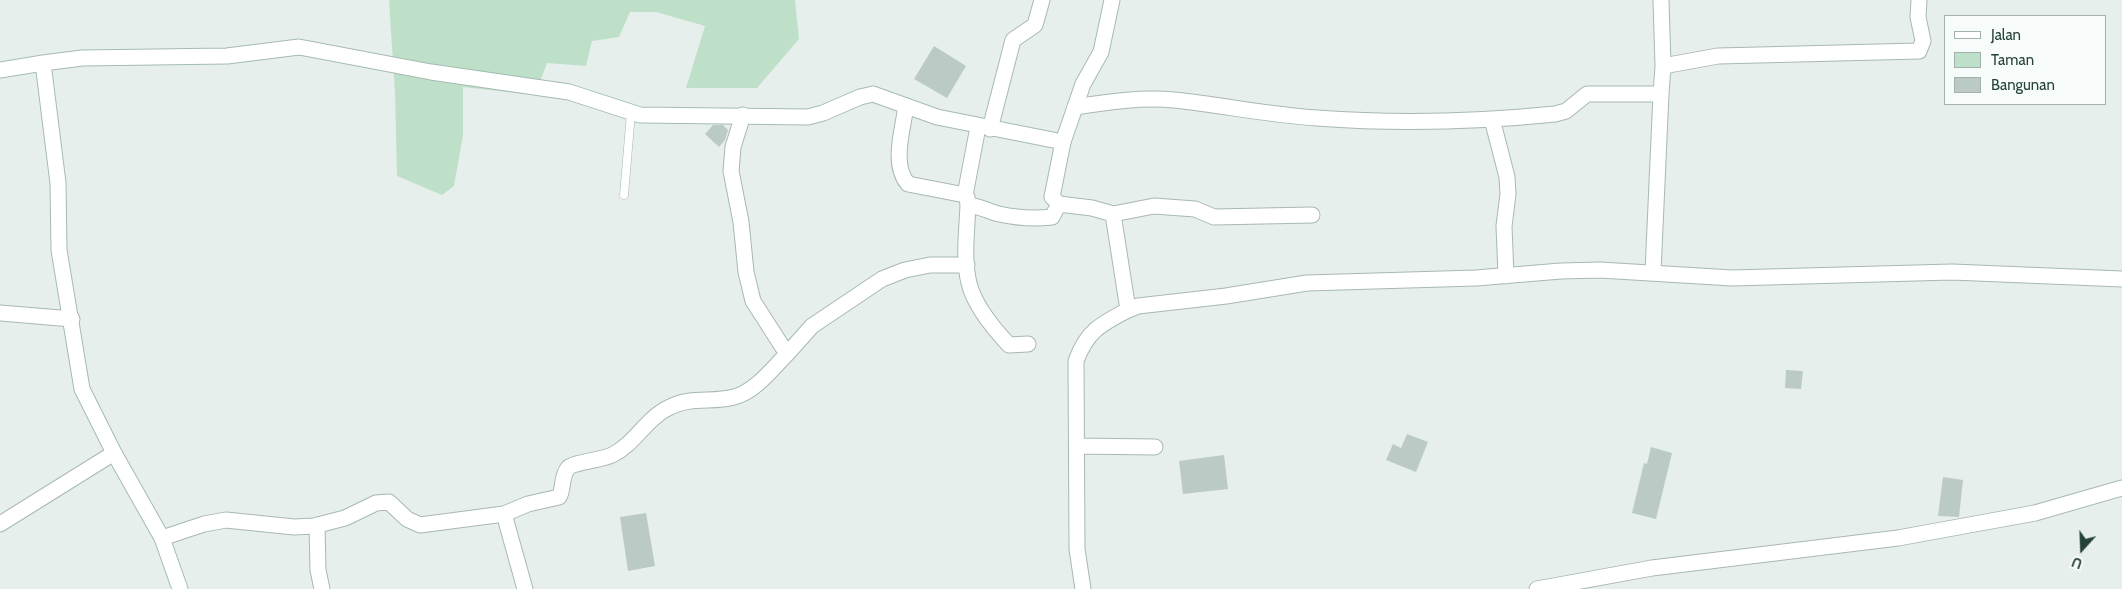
<!DOCTYPE html>
<html>
<head>
<meta charset="utf-8">
<style>
	body { margin:0 }
	#map { position:relative; width:2122px; height:589px; overflow:hidden; background:#e6efeb; font-family:Cabin,sans-serif }
	canvas { display:block }
	.legend { position:absolute; left:1944px; top:15px; width:162px; height:90px; box-sizing:border-box; background:#f7fbf9; border:1px solid #a3b1ad; margin:0; padding:6px 9px; list-style:none; font-size:15px; color:#24423a }
	.legend li { display:flex; align-items:center; gap:10px; height:25px }
	.legend b { width:25px; border:1px solid #a3b1ad }
	.north { position:absolute; left:2057px; top:524px; width:50px; height:50px; -webkit-text-stroke:4px #f7fbf9; paint-order:stroke; rotate:200deg; font-size:14px; font-weight:700; line-height:20px; text-align:center; color:#24423a }
	.north::after { content:''; display:block; margin:auto; width:18px; height:22px; background:#24423a; clip-path:polygon(50% 0,100% 100%,50% 72%,0 100%) }
</style>
</head>
<body>
<div id="map">
<canvas width="2122" height="589"></canvas>
<ul class="legend">
<li><b style="height:6px;background:#fff"></b>Jalan</li>
<li><b style="height:14px;background:#bfe0c8"></b>Taman</li>
<li><b style="height:14px;background:#bbcac4"></b>Bangunan</li>
</ul>
<div class="north">U</div>
</div>
<script>
const ctx = document.querySelector('canvas').getContext('2d');
ctx.lineJoin = 'round';
function fill(path, color) {
  ctx.fillStyle = color;
  ctx.fill(path, 'evenodd');
}
function trace(path, color, width, dash) {
  ctx.strokeStyle = color;
  ctx.lineWidth = width;
  ctx.lineCap = dash ? 'butt' : 'round';
  ctx.setLineDash(dash || []);
  ctx.stroke(path);
}
fill(new Path2D(`
	M 389,0 L 795,0 L 799,39 L 757,88 L 686,88 L 705,26 L 656,12 L 630,12 L 619,37 L 592,41 L 586,66 L 547,63 L 535,95 L 463,87 L 463,135 L 454,186 L 442,195 L 397,176 L 395,93 Z`), '#bfe0c8');
fill(new Path2D(`
	M 934,46 L 966,66 L 947,98 L 914,79 Z
	M 713,125 L 723,125 L 728,130 L 725,140 L 719,147 L 705,134 Z
	M 1786,370 L 1803,371 L 1801,389 L 1785,388 Z
	M 1407,434 L 1428,442 L 1416,472 L 1386,460 L 1393,444 L 1401,448 Z
	M 1651,447 L 1672,453 L 1656,519 L 1632,513 L 1644,463 L 1647,464 Z
	M 1224,455 L 1228,489 L 1183,494 L 1179,461 Z
	M 1943,477 L 1963,480 L 1959,517 L 1938,516 Z
	M 646,513 L 655,566 L 628,571 L 620,517 Z`), '#bbcac4');
const lane = new Path2D(`
	M 624,195 L 631,113`);
const street = new Path2D(`
	M 1663,66 L 1718,56 L 1919,51 L 1923,41 L 1918,17 L 1919,0
	M 906,106 C 903,129 891,165 908,184 L 965,195 L 978,127
	M 1075,107 C 1107,102 1141,97 1174,100 C 1222,105 1268,115 1317,118 C 1396,124 1476,122 1555,114 L 1566,111 L 1587,94 L 1661,94 L 1663,66 L 1661,0
	M 1492,119 L 1507,177 L 1508,194 L 1504,226 L 1506,276
	M 990,129 L 1013,40 L 1035,25 L 1042,0
	M 1063,142 L 1052,197 L 1059,204 L 1092,208 L 1113,214 L 1128,310 L 1138,306 L 1226,296 L 1307,283 L 1476,278 L 1561,271 L 1600,270 L 1732,278 L 1952,272 L 2122,279
	M 967,197 L 968,205 C 979,206 988,211 999,214 C 1017,218 1034,219 1052,217 L 1059,204
	M 968,205 C 967,230 963,259 969,283 C 974,305 994,329 1009,345 L 1028,344
	M 1113,214 L 1154,206 L 1195,209 L 1214,217 L 1312,215
	M 1653,272 L 1661,94
	M 0,313 L 72,319
	M 787,354 L 812,326 L 882,279 L 905,270 L 930,265 L 967,265
	M 1078,446 L 1155,447
	M 504,514 L 525,589
	M 0,524 L 114,453
	M 317,525 L 318,570 L 322,589
	M 162,538 L 204,524 L 226,520 L 294,527 L 314,526 L 345,518 L 376,503 L 389,502 L 407,519 L 420,525 L 504,514 L 528,504 L 559,497 C 564,489 561,476 568,468 C 574,462 602,460 612,455 C 635,444 646,418 670,407 C 692,396 712,403 734,397 C 755,392 773,368 787,354 L 753,301 L 746,272 L 741,222 L 731,171 L 733,147 L 743,115
	M 1083,589 L 1077,549 L 1076,361 C 1087,331 1101,324 1128,310
	M 1537,589 L 1652,568 L 1898,538 L 2035,513 L 2122,488`);
const secondary = new Path2D(`
	M 0,70 L 43,63
	M 180,589 L 162,538 L 114,453 L 82,389 L 59,250 L 58,183 L 43,63 L 82,58 L 227,56 L 299,47 L 431,72 L 569,92 L 640,115 L 808,117 L 823,113 L 860,97 L 873,94 L 937,117 L 1063,142 L 1083,84 L 1101,52 L 1112,0`);
trace(lane, '#a8b8b2', 9);
trace(street, '#a8b8b2', 17);
trace(secondary, '#a4bbb3', 17);
trace(lane, '#fff', 8);
trace(street, '#fff', 15);
trace(secondary, '#fff', 15);
</script>
</body>
</html>
